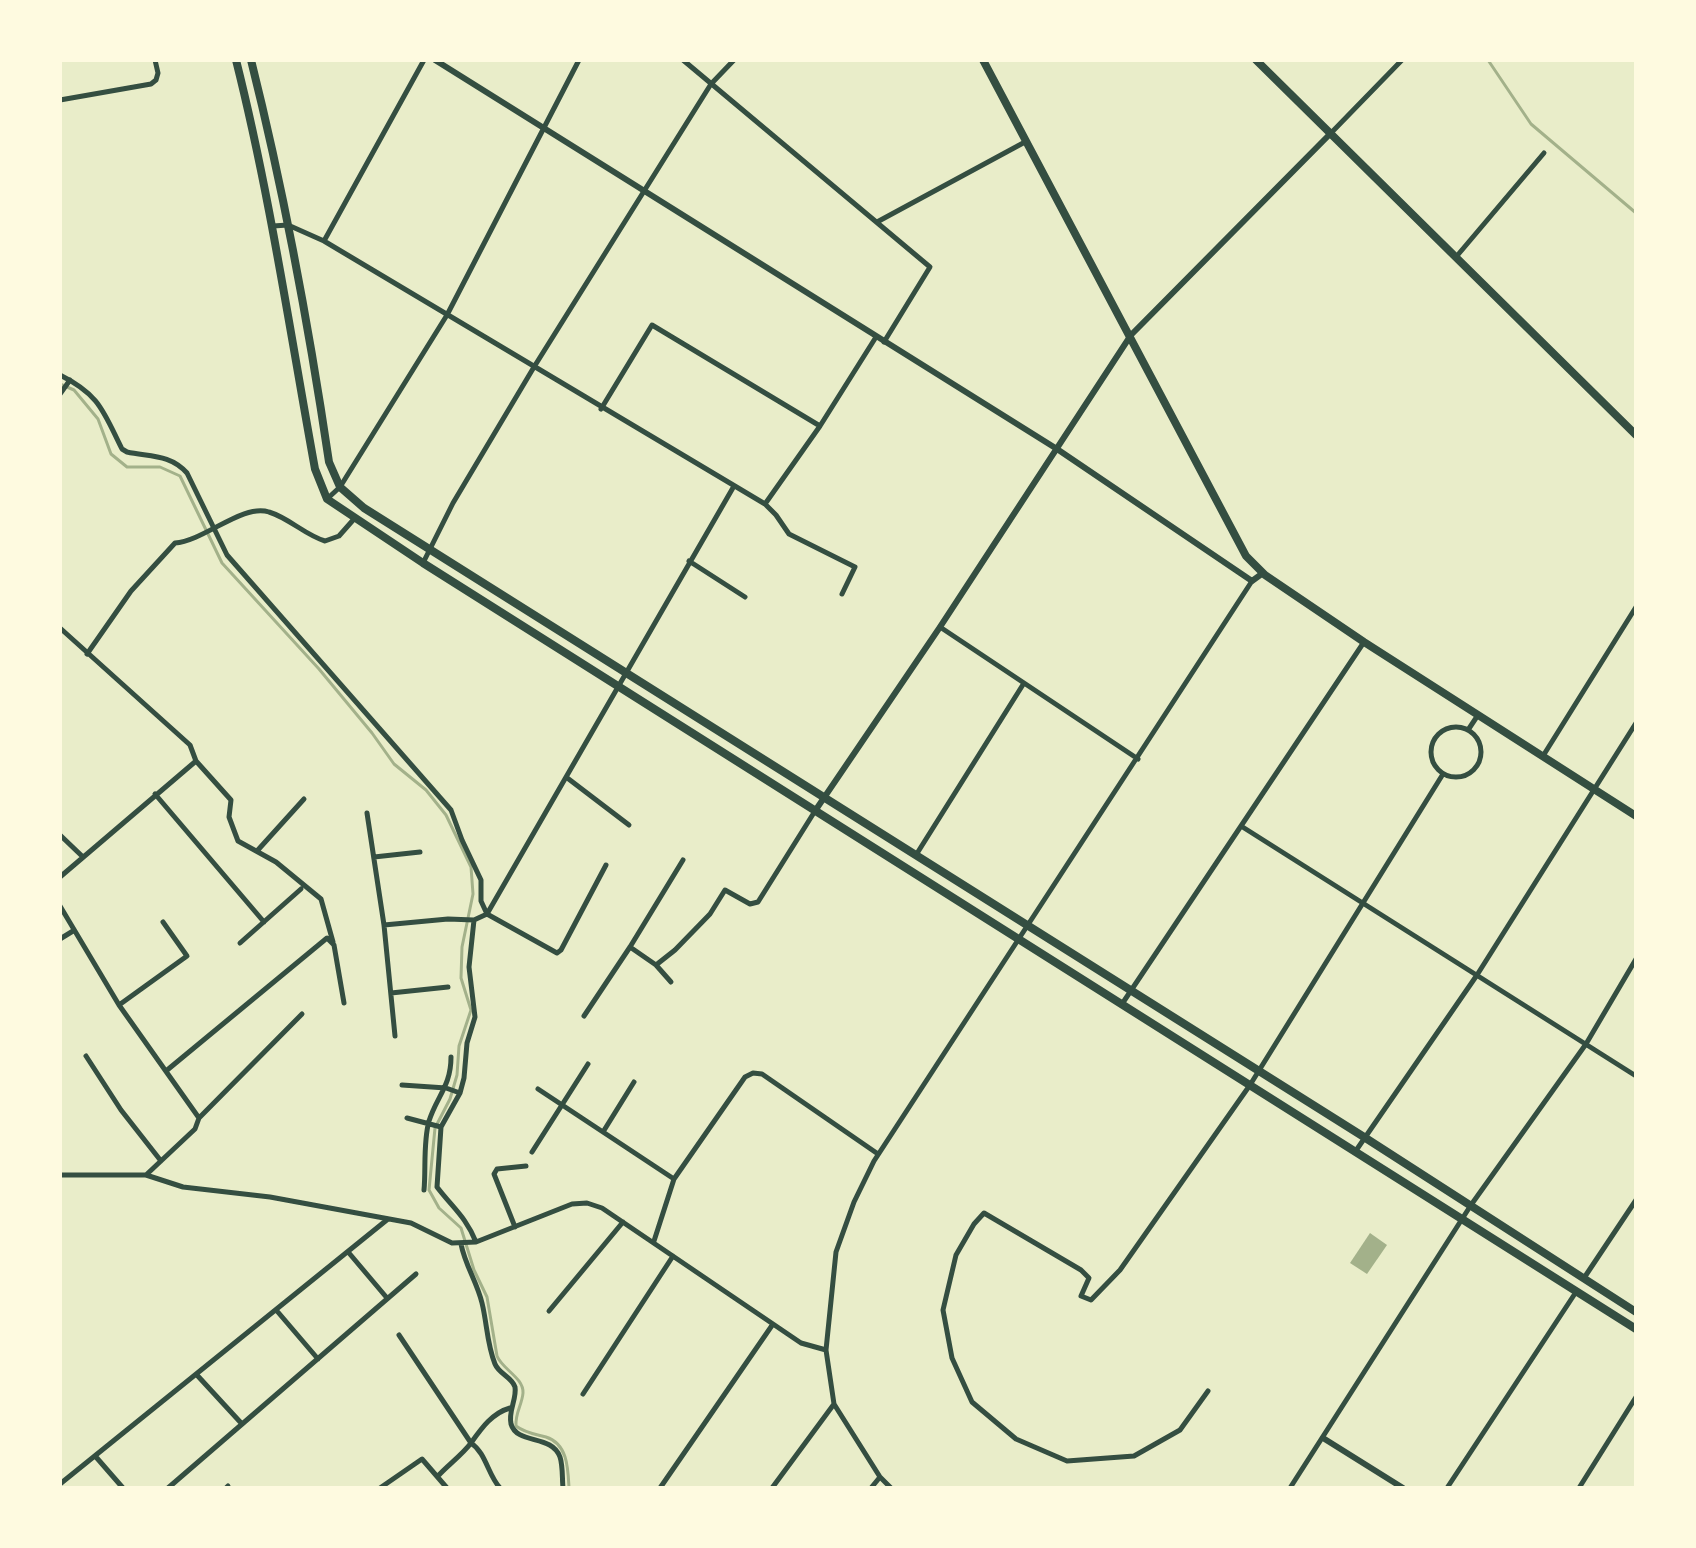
<!DOCTYPE html>
<html>
<head>
<meta charset="utf-8">
<style>
	body { margin:0 }
	#map { position:relative; width:1696px; height:1548px; overflow:hidden; background:#e9edc9; font-family:Lato,sans-serif }
	canvas { display:block }
	.frame { position:absolute; inset:0; border:62px solid #fefae0; pointer-events:none }
</style>
</head>
<body>
<div id="map">
<canvas width="1696" height="1548"></canvas>
<div class="frame"></div>
</div>
<script>
const ctx = document.querySelector('canvas').getContext('2d');
ctx.lineJoin = 'round';
function fill(path, color) {
  ctx.fillStyle = color;
  ctx.fill(path, 'evenodd');
}
function trace(path, color, width, dash) {
  ctx.strokeStyle = color;
  ctx.lineWidth = width;
  ctx.lineCap = dash ? 'butt' : 'round';
  ctx.setLineDash(dash || []);
  ctx.stroke(path);
}
fill(new Path2D(`
	M 1370,1233 L 1387,1245 L 1367,1274 L 1350,1263 Z`), '#a3b18a');
trace(new Path2D(`
	M 1488,60 L 1531,124 L 1636,213
	M 60,384 L 74,390 L 98,419 L 111,454 L 127,467 L 160,467 L 180,476 L 222,563 L 319,669 L 372,733 L 394,764 L 426,790 L 446,815 L 471,867 L 473,894 L 462,947 L 461,978 L 471,1010 L 459,1046 L 457,1075 L 450,1099 L 435,1128 L 429,1190 L 439,1208 L 461,1228 L 474,1270 L 487,1297 L 497,1356 C 502,1369 524,1378 523,1393 C 522,1405 515,1413 516,1426 C 525,1433 535,1434 546,1437 C 568,1444 568,1469 569,1488`), '#a3b18a', 3);
trace(new Path2D(`
	M 683,60 L 930,267 L 884,342
	M 60,100 L 151,84 L 156,80 L 158,73 L 155,60
	M 1331,133 L 1402,60
	M 877,222 L 1025,142
	M 273,226 L 288,225 L 324,241 L 765,504 L 820,426 L 876,337
	M 324,241 L 424,60
	M 1456,257 L 1544,153
	M 60,375 C 100,395 103,411 122,449 L 127,452 C 150,457 170,454 187,473 L 227,555 L 451,810 L 462,840 L 481,880 L 481,901 L 487,914 L 557,953 L 561,950 L 606,865
	M 60,394 L 70,380
	M 601,409 L 652,325 L 820,426
	M 327,499 L 340,487 L 447,315 L 579,60
	M 765,504 L 776,515 L 789,534 L 855,567 L 842,594
	M 689,561 L 745,597
	M 423,563 L 453,503 L 534,367 L 711,84 L 734,60
	M 940,627 L 1138,759
	M 60,628 L 190,745 L 196,761 L 231,800 L 229,817 L 238,841 L 276,862 L 321,899 L 333,942
	M 87,654 L 131,591 L 175,543 C 204,541 243,503 269,512 C 289,518 305,535 325,541 L 339,536 L 354,519
	M1431 752a25 25 0 1 1 50 0a25 25 0 1 1-50 0Z
	M 1468,730 L 1478,715
	M 1543,756 L 1636,607
	M 566,777 L 629,825
	M 155,794 L 264,922
	M 367,813 L 384,925 L 395,1036
	M 1241,826 L 1636,1076
	M 60,835 L 83,857
	M 257,851 L 304,799
	M 916,855 L 1024,683
	M 374,857 L 420,852
	M 60,877 L 196,761
	M 60,906 L 119,1005 L 199,1118 L 195,1129 L 146,1175
	M 474,920 L 469,967 L 475,1017 L 467,1043 L 464,1078 L 460,1093 L 441,1127 L 437,1187 C 453,1208 466,1217 476,1242
	M 384,925 L 448,919 L 474,920 L 487,914 L 734,486
	M 60,939 L 73,931
	M 240,943 L 301,889
	M 630,947 L 656,965 L 671,982
	M 656,965 L 675,950 L 710,914 L 725,890 L 750,904 L 758,902 L 815,811
	M 391,993 L 448,987
	M 1122,1004 L 1364,642
	M 119,1005 L 187,956 L 163,922
	M 584,1016 L 630,947 L 683,860
	M 86,1056 L 121,1110 L 161,1161
	M 166,1071 L 327,938 L 334,945 L 344,1003
	M 402,1085 L 446,1088 L 460,1093
	M 538,1089 L 674,1179
	M 199,1118 L 302,1014
	M 407,1118 L 441,1127
	M 603,1132 L 634,1082
	M 532,1152 L 588,1064
	M 1355,1152 L 1477,975 L 1636,723
	M 60,1175 L 146,1175 L 183,1187 L 270,1197 L 411,1223 L 452,1243 L 476,1242 L 572,1204 L 587,1203 L 602,1208 L 801,1343 L 826,1350
	M 424,1190 C 426,1169 423,1142 429,1121 C 437,1096 451,1086 451,1057
	M 515,1227 L 494,1174 L 497,1169 L 526,1166
	M 654,1241 L 674,1179 L 745,1077 L 753,1073 L 762,1074 L 878,1154
	M 461,1244 C 465,1265 477,1282 482,1303 C 487,1323 487,1345 495,1364 C 499,1374 512,1377 515,1387 C 517,1399 508,1411 511,1424 C 517,1445 552,1434 560,1457 C 563,1466 562,1478 563,1488
	M 349,1253 L 387,1298
	M 1584,1278 L 1636,1200
	M 277,1311 L 318,1359
	M 549,1311 L 623,1222
	M 399,1335 L 471,1443 C 486,1453 488,1475 500,1488
	M 196,1374 L 242,1424
	M 1208,1391 L 1180,1430 L 1134,1456 L 1067,1461 L 1016,1439 L 972,1402 L 952,1358 L 943,1310 L 956,1255 L 974,1224 L 984,1213 L 1081,1270 L 1089,1278 L 1081,1296 L 1091,1300 L 1120,1270 L 1250,1085 L 1443,774
	M 583,1394 L 673,1256
	M 96,1457 L 123,1488
	M 438,1476 C 448,1465 462,1455 471,1443 C 481,1429 492,1413 510,1408
	M 60,1484 L 388,1219
	M 168,1488 L 416,1274
	M 226,1488 L 228,1486
	M 380,1488 L 422,1459 L 447,1488
	M 660,1488 L 773,1324
	M 772,1488 L 834,1404
	M 871,1488 L 880,1477
	M 891,1488 L 880,1477 L 834,1404 L 826,1350 L 836,1252 L 854,1202 L 874,1161 L 1252,581
	M 1290,1488 L 1471,1205 L 1586,1044 L 1636,959
	M 1447,1488 L 1576,1292
	M 1579,1488 L 1636,1397`), '#344e41', 5);
trace(new Path2D(`
	M 435,60 L 1057,449 L 1252,581 L 1263,573
	M 815,811 L 940,627 L 1131,335 L 1331,133
	M 1323,1438 L 1403,1488`), '#344e41', 6);
trace(new Path2D(`
	M 983,60 L 1246,556 L 1265,575 L 1364,642 L 1636,816
	M 1256,60 L 1636,435`), '#344e41', 8);
trace(new Path2D(`
	M 236,60 C 270,195 290,332 315,469 L 327,499 L 423,563 L 1636,1329
	M 251,60 C 284,192 309,327 329,462 L 340,487 L 364,508 L 1364,1137 L 1636,1312`), '#344e41', 8);
</script>
</body>
</html>
